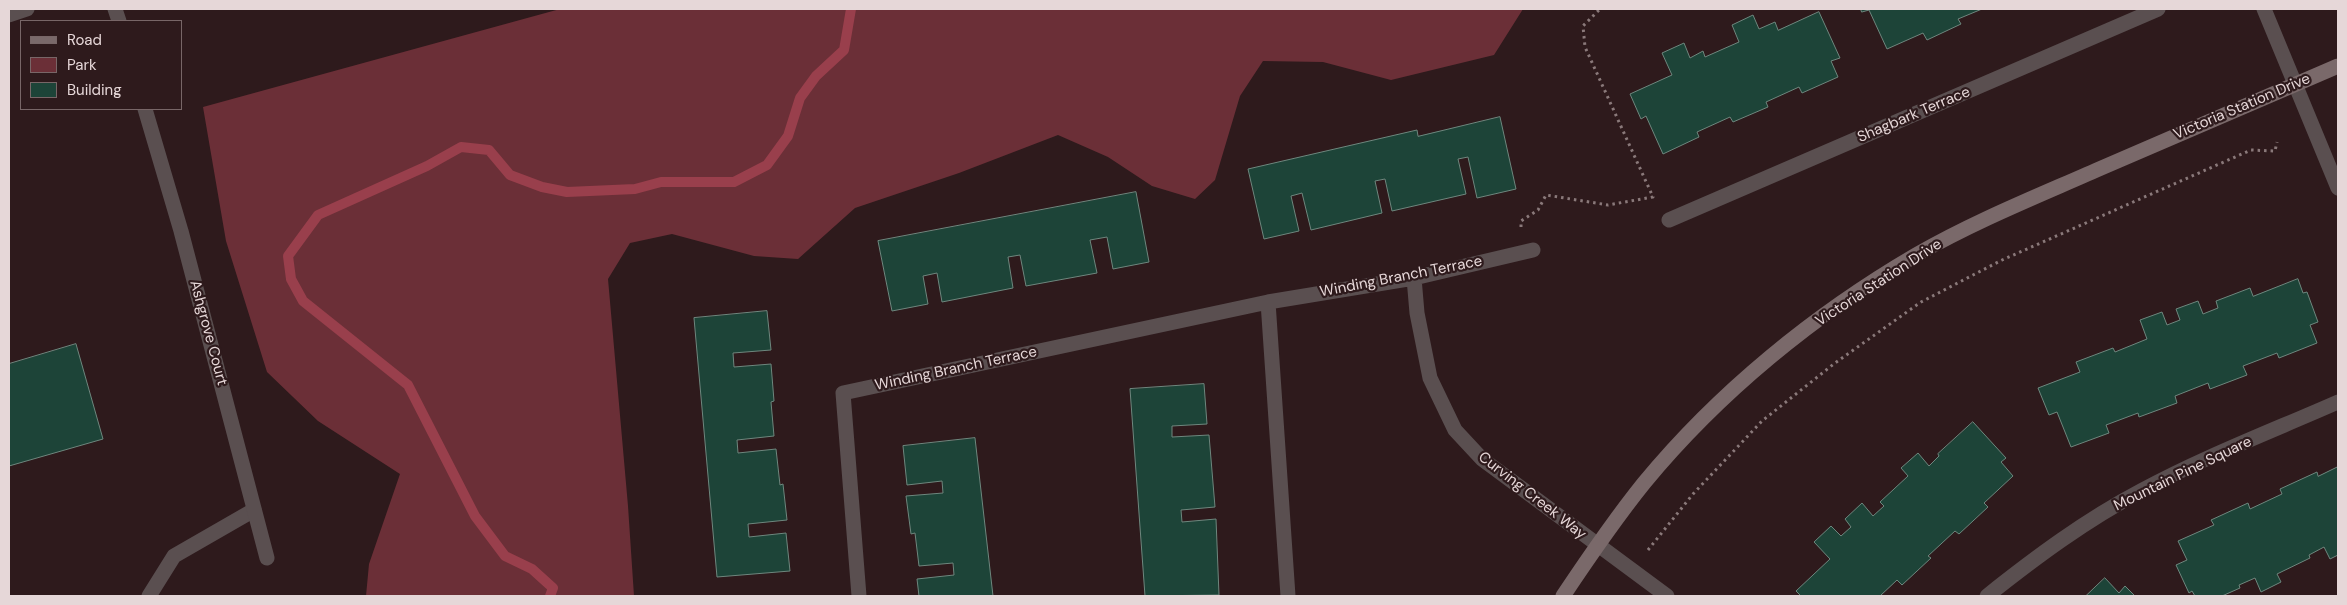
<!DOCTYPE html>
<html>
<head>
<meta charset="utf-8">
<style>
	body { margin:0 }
	#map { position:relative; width:2347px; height:605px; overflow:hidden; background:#2e1a1c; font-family:"DM Sans",sans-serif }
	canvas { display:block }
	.frame { position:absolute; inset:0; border:10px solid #e6d7d8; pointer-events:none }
	.legend { position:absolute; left:20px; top:20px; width:162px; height:90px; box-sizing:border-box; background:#2e1a1c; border:1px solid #786667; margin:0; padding:6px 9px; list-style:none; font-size:15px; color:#e6d7d8 }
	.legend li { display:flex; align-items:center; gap:10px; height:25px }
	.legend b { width:25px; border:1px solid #786667 }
</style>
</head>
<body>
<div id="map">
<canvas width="2347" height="605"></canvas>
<div class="frame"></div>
<ul class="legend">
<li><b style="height:6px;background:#7a696a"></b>Road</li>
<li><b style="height:14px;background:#6b2f37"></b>Park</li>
<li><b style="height:14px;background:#1d4438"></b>Building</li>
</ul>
</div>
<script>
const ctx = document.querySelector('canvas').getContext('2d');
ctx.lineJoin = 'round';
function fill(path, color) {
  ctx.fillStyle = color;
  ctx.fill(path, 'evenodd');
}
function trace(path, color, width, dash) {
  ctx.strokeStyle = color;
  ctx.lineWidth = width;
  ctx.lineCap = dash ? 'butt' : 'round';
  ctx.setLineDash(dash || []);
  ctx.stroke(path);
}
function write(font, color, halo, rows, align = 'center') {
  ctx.font = font + ' "DM Sans",sans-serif';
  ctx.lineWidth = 4.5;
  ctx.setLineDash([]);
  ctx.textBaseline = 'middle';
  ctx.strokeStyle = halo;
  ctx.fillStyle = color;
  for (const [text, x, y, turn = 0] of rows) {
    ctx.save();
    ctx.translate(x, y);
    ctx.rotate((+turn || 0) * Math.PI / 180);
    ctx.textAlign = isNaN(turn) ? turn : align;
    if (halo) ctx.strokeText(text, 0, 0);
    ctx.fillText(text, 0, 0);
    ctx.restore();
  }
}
fill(new Path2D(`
	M 560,9 L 1523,9 L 1494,55 L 1391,80 L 1323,62 L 1263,61 L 1240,96 L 1215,180 L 1195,199 L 1152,186 L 1108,157 L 1058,135 L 959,173 L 855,208 L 798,259 L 754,256 L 672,234 L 630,243 L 608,279 L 628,506 L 634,596 L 366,596 L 369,564 L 400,474 L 318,421 L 267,372 L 226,241 L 203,107 Z`), '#6b2f37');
trace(new Path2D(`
	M 550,596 L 553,588 L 532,569 L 505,556 L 475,516 L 408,385 L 303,301 L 291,279 L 288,256 L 318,215 L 427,166 L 461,147 L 489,150 L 510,175 L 542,187 L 567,192 L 635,189 L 661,182 L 734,182 L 767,165 L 788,136 L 800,98 L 816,76 L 844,50 L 851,9`), '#993f4c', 10);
const building = new Path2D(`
	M 1861,9 L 1982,9 L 1958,19 L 1961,24 L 1927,40 L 1923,33 L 1887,49 L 1869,10 L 1862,12 Z
	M 1819,12 L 1840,58 L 1831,61 L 1838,77 L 1802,93 L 1799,87 L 1766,102 L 1768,107 L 1733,122 L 1730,117 L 1697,132 L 1699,137 L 1663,154 L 1646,116 L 1641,119 L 1630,94 L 1672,75 L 1662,53 L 1684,43 L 1690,58 L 1703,51 L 1705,57 L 1739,42 L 1732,25 L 1753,15 L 1759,29 L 1775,22 L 1778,30 Z
	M 1500,117 L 1516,189 L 1477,198 L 1468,157 L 1458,159 L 1466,194 L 1392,211 L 1385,179 L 1375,181 L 1382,213 L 1311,230 L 1302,193 L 1291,196 L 1299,231 L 1264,239 L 1248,169 L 1417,130 L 1418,136 Z
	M 1136,192 L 1149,262 L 1113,269 L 1107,237 L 1090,240 L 1097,273 L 1026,286 L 1020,255 L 1008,257 L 1013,288 L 942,302 L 937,273 L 923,276 L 928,304 L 892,311 L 878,241 Z
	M 2298,279 L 2303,293 L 2307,292 L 2318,322 L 2310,325 L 2317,343 L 2279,358 L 2277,353 L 2243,366 L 2247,375 L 2210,389 L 2208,383 L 2175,396 L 2177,403 L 2139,417 L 2138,413 L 2106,425 L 2109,433 L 2071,447 L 2057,412 L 2049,415 L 2038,388 L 2080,372 L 2076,362 L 2113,348 L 2115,352 L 2147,339 L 2140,320 L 2162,312 L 2167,325 L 2180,320 L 2176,309 L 2198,301 L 2203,314 L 2218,308 L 2216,301 L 2250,288 L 2253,296 Z
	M 767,311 L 771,350 L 733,353 L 734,367 L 771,364 L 774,401 L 771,402 L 774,436 L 737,440 L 738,453 L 776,449 L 780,485 L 783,484 L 787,520 L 748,524 L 749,537 L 786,533 L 790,571 L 717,577 L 694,318 Z
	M 76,344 L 103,439 L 9,466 L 9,364 Z
	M 1204,384 L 1207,424 L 1172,426 L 1172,437 L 1209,435 L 1215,507 L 1181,510 L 1182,522 L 1216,519 L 1219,595 L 1145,596 L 1130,389 Z
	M 1973,422 L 2006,458 L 2001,462 L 2013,476 L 1984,503 L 1988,507 L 1959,534 L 1955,531 L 1928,556 L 1931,558 L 1902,585 L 1897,580 L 1880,596 L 1801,596 L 1796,591 L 1830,559 L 1814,542 L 1831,526 L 1841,536 L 1851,527 L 1845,519 L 1862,503 L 1873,516 L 1884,506 L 1880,502 L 1908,476 L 1901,468 L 1918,453 L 1929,466 L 1939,456 L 1938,454 Z
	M 975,438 L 993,596 L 919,596 L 917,579 L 954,575 L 953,563 L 919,566 L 915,533 L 911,534 L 906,496 L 943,493 L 942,481 L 907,485 L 903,446 Z
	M 2338,467 L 2338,555 L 2330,559 L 2324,547 L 2309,555 L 2310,558 L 2277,574 L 2281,582 L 2261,592 L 2255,578 L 2239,585 L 2240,588 L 2222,596 L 2195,596 L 2192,591 L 2189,593 L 2176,565 L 2187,560 L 2178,541 L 2214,525 L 2211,520 L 2248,503 L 2250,509 L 2282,494 L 2280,489 L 2317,472 L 2318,476 Z
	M 2105,578 L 2119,593 L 2125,586 L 2135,596 L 2086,596 Z`);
fill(building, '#1d4438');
trace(building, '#6e877e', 1);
trace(new Path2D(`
	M 1521,227 L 1521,221 L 1538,210 L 1546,195 L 1608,205 L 1653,197 L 1585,47 L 1583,26 L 1600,9
	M 1648,550 L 1693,494 L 1762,421 L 1835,363 L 1921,302 L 2002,260 L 2251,150 L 2275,151 L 2277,142`), '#8a797a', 3, [2.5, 4]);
trace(new Path2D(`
	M 9,15 L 27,9
	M 149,596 L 174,556 L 254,510`), '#5a4f50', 15);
trace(new Path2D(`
	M 115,9 L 119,21
	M 2264,9 L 2338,188
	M 145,109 L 181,231 L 267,558
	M 1669,220 L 2158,9
	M 1414,278 L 1417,313 L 1430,378 L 1455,430 L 1482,459 L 1667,596
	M 1268,302 L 1288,596
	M 859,596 L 843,393 L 1268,302 L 1414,278 L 1533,250
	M 1987,596 C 2036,557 2086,520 2141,491 C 2204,457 2272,431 2338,402`), '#5a4f50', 15);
trace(new Path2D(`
	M 1563,596 C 1589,557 1615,519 1644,483 C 1719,392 1815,314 1916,255 C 1975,221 2038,196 2099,169 C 2179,134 2259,100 2338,66`), '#7a696a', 15);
write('15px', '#e6d7d8', '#2e1a1c', [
	["Victoria Station Drive",2242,107,-23],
	["Shagbark Terrace",1914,115,-23],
	["Winding Branch Terrace",1401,277,-11],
	["Victoria Station Drive",1879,283,-33],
	["Ashgrove Court",208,333,75],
	["Winding Branch Terrace",956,369,-12],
	["Mountain Pine Square",2183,474,-26],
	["Curving Creek Way",1532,496,38]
]);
</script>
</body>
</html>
